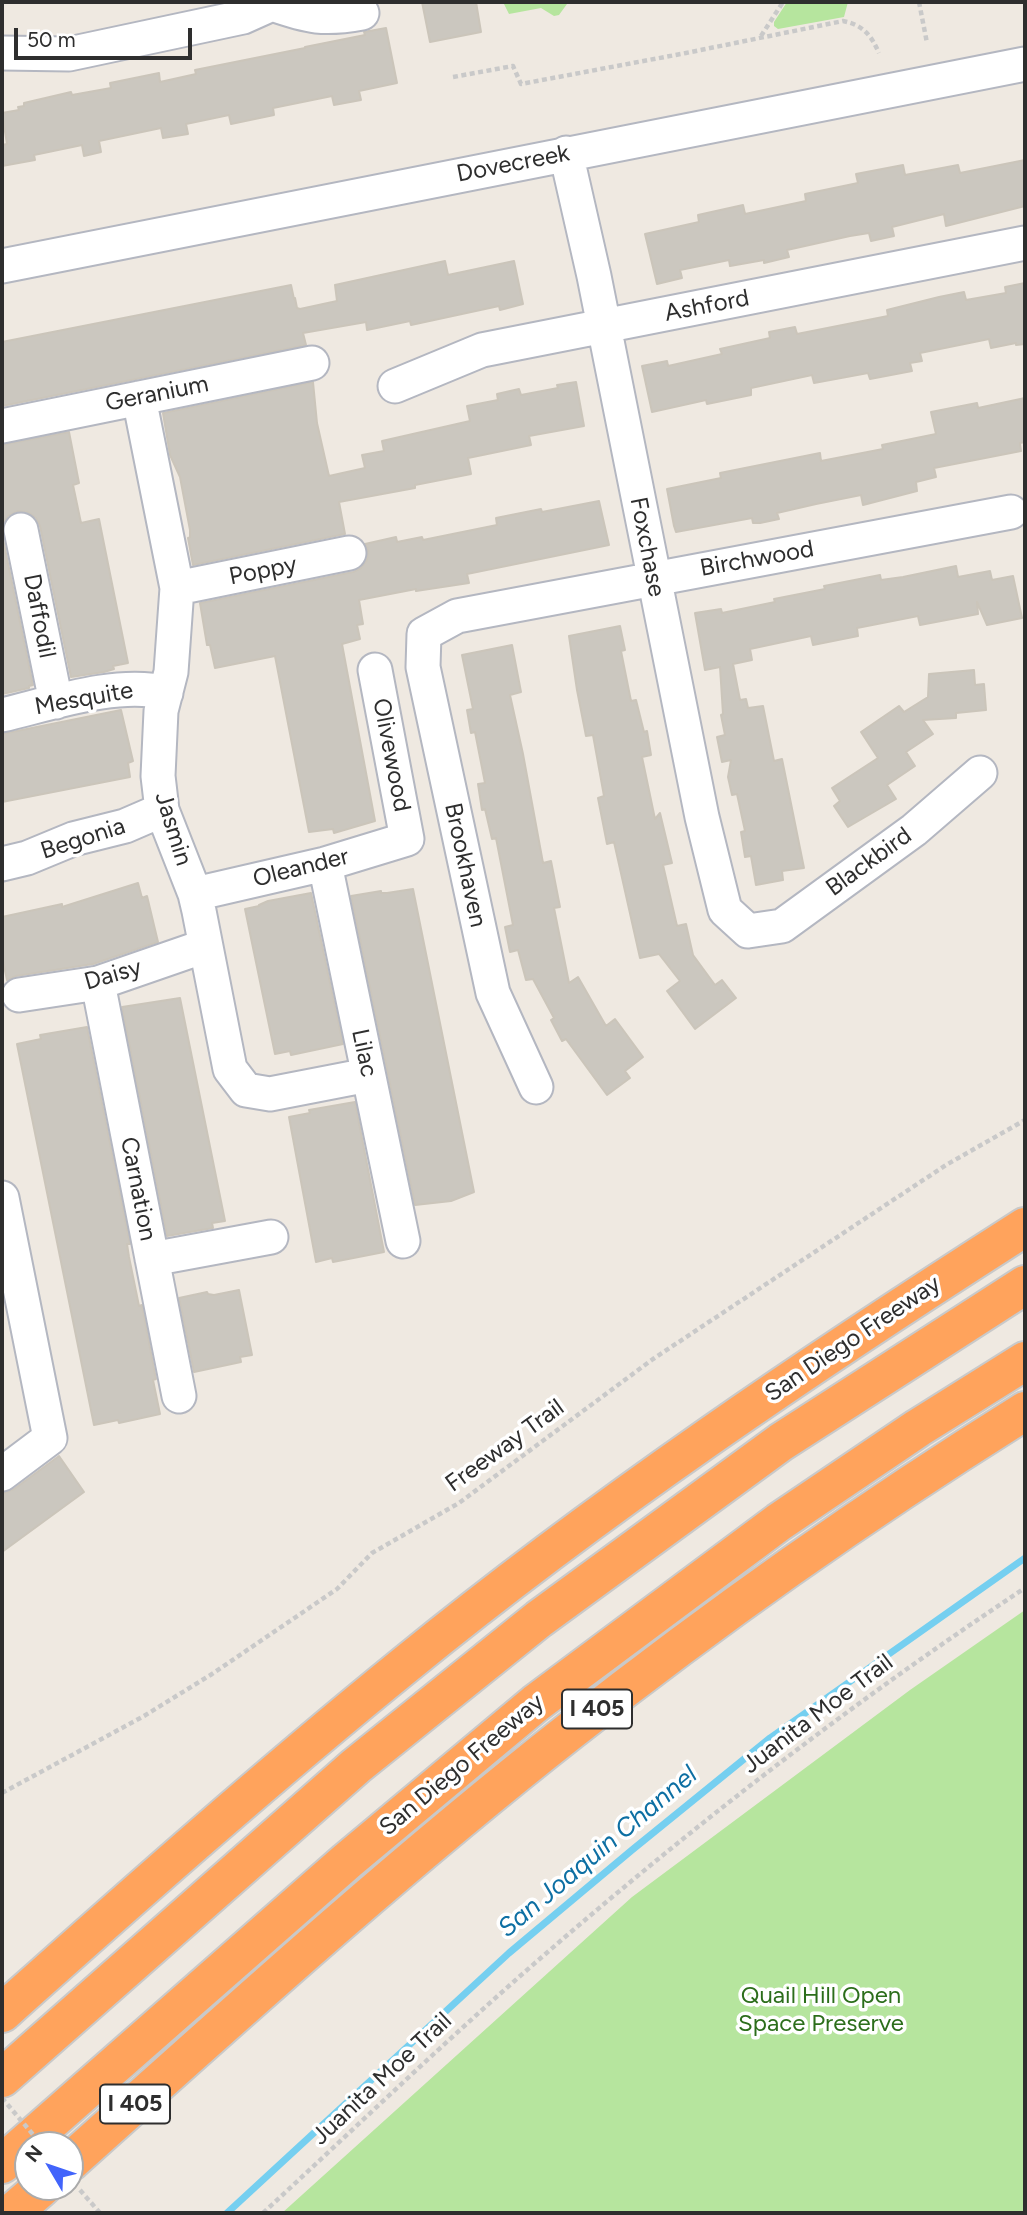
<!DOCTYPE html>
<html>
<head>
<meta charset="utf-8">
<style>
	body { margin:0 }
	#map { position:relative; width:1027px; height:2215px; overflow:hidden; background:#efe9e1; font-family:Figtree,sans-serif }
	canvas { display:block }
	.frame { position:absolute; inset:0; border:4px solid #2e2e2e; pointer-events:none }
	.north { position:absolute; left:14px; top:2131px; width:70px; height:70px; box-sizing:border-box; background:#fff; border:2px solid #ababab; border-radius:50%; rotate:309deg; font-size:19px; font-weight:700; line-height:28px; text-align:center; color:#2e2e2e }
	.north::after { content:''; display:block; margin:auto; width:24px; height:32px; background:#4264fb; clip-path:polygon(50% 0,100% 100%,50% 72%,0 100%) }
	.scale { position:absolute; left:14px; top:28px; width:178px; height:32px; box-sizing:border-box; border:4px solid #2e2e2e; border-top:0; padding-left:9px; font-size:21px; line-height:24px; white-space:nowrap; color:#2e2e2e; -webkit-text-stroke:5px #fff; paint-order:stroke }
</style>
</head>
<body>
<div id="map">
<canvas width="1027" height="2215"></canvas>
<div class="frame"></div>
<div class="north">N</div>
<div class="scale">50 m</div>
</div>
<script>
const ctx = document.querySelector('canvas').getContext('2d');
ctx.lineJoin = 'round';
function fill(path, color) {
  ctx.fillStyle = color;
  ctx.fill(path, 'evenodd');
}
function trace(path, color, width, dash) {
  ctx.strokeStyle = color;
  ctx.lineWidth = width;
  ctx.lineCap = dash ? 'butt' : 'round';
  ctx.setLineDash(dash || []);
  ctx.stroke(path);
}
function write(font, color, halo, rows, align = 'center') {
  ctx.font = font + ' Figtree,sans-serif';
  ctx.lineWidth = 7;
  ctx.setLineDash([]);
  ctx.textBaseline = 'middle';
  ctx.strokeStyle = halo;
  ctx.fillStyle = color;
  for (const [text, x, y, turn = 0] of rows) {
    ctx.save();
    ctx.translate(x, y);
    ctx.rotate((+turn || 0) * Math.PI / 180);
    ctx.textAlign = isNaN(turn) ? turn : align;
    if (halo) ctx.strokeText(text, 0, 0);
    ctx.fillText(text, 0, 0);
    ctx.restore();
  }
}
fill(new Path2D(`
	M 503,2 L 565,2 L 567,4 L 559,15 L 554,16 L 541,8 L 509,14 Z
	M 787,2 L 848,2 L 844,17 L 778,29 L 774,26 L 774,22 Z
	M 1025,1610 L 1025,2213 L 282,2213 L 632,1897 L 910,1690 Z`), '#b6e59e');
trace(new Path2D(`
	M 227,2213 L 509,1953 L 632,1850 L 770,1738 L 1025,1558`), '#75cff0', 7);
const building = new Path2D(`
	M 422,2 L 476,2 L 481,32 L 430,42 Z
	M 386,28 L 397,83 L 359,91 L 361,100 L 334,105 L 332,96 L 273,108 L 274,115 L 231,124 L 229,115 L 186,124 L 188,134 L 163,138 L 161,128 L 99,141 L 101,152 L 84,156 L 82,145 L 34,155 L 35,160 L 2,166 L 2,145 L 7,144 L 2,113 L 19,110 L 18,107 L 24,106 L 24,103 L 71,92 L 72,95 L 111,88 L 110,83 L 159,73 L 160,82 L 196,74 L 195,70 L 305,48 L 305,47 L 365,35 L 364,32 Z
	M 1025,160 L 1025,206 L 946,226 L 944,214 L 892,227 L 894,236 L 871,241 L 869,233 L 850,236 L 787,250 L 789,257 L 764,263 L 764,260 L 730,266 L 729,260 L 680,270 L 682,278 L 657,284 L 645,234 L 699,222 L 698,215 L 743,205 L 745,214 L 806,201 L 805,194 L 858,183 L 856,174 L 903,165 L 905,175 L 958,165 L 960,173 Z
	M 445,261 L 448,275 L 514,261 L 523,304 L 500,310 L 499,306 L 411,325 L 410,321 L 367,330 L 366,322 L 303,333 L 306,345 L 2,406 L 2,342 L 291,285 L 294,299 L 295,298 L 297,308 L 300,309 L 337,301 L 335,285 Z
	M 1025,283 L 1025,344 L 1016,345 L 1016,343 L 991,348 L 989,339 L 920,353 L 922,361 L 910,363 L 912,371 L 870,379 L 868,373 L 814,383 L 812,375 L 751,388 L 751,395 L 707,404 L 706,400 L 652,412 L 642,366 L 667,361 L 668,366 L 722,354 L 720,349 L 770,338 L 769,332 L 795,327 L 797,334 L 888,316 L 887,310 L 939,297 L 964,292 L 966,300 L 1006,293 L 1005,287 Z
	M 313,382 L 317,423 L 329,476 L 365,468 L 362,455 L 384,451 L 382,441 L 470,421 L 467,406 L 498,400 L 497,394 L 519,389 L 521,395 L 558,388 L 557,385 L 576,382 L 584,426 L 529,436 L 531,445 L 468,458 L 471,474 L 415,485 L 415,488 L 339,502 L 345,534 L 193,565 L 188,538 L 190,537 L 190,530 L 180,477 L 170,455 L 163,413 Z
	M 1025,398 L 1025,442 L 1020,443 L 1021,451 L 934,468 L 936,477 L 916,482 L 917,491 L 863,505 L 861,495 L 816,504 L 777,513 L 779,519 L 760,523 L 753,523 L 752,518 L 676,532 L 674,526 L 667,489 L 721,478 L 720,473 L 820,453 L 821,461 L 883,449 L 882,445 L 936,434 L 931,412 L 977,403 L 978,408 Z
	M 69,432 L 79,483 L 73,485 L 81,523 L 99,519 L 128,663 L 113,666 L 114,669 L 104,672 L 71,677 L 40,526 L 36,518 L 28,512 L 17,511 L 8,516 L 3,523 L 2,534 L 33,685 L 29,686 L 29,688 L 2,694 L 2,445 Z
	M 599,501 L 609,545 L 467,574 L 469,583 L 416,591 L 416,589 L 359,600 L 363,624 L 357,625 L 360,639 L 342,644 L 375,821 L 334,833 L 333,829 L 309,832 L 275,656 L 215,668 L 210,645 L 207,645 L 200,603 L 353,572 L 361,568 L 367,560 L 368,550 L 365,544 L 396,537 L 397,542 L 422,537 L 423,540 L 497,525 L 496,518 L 541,509 L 542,512 Z
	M 956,566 L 958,577 L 990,571 L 992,580 L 1013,576 L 1022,618 L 987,625 L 977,602 L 978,614 L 920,625 L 918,616 L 857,628 L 858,636 L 813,645 L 811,636 L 750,649 L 752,660 L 733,664 L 740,700 L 746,699 L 748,708 L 763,706 L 774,761 L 782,759 L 804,868 L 782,871 L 783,880 L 756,885 L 751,856 L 745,857 L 741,832 L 745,831 L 737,794 L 732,795 L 728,777 L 731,760 L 722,762 L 717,737 L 725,735 L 721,715 L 723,714 L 720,667 L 705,670 L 695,613 L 721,609 L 722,613 L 775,602 L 774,599 L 825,589 L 824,586 L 880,575 L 881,580 L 903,577 Z
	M 620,626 L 625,650 L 621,651 L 631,701 L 636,700 L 644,732 L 647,731 L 651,755 L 642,757 L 655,819 L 660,813 L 672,863 L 663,865 L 677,926 L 686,924 L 693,955 L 715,985 L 722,980 L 736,998 L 695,1029 L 667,991 L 680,981 L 659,954 L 640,958 L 614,842 L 607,844 L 598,798 L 604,796 L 593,735 L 586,736 L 577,690 L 569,636 Z
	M 512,645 L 521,692 L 510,695 L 523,754 L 543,863 L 551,861 L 560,907 L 554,908 L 569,983 L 578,977 L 606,1026 L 615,1019 L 643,1057 L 625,1071 L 630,1078 L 607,1095 L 566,1039 L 562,1041 L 551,1020 L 554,1018 L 533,979 L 526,980 L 518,950 L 510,952 L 505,927 L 513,925 L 496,838 L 492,839 L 485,809 L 482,810 L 478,784 L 485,783 L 475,732 L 471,733 L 467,710 L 473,709 L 462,655 Z
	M 974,670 L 975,685 L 984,684 L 986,710 L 956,713 L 956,718 L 923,720 L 933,734 L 906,752 L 915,766 L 887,785 L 896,799 L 848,827 L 834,806 L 840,801 L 832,788 L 878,758 L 861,732 L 899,706 L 904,712 L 928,697 L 929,674 Z
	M 121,710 L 133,761 L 128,763 L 130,777 L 2,802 L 2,734 Z
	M 138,883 L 142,898 L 147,896 L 158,942 L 93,964 L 16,976 L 7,980 L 2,957 L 2,917 L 62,904 L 62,907 Z
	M 413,889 L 474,1192 L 451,1201 L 415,1205 L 351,896 L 381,891 L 381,893 L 387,893 Z
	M 311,893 L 343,1044 L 291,1055 L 290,1051 L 275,1054 L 245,909 L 259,906 L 259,905 L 268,901 Z
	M 180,998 L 225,1221 L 212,1223 L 213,1228 L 167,1236 L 122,1007 Z
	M 87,1027 L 130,1244 L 127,1244 L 129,1257 L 139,1306 L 142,1305 L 156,1379 L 153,1380 L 160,1414 L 119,1423 L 118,1420 L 94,1425 L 17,1044 L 41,1039 L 40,1035 Z
	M 355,1102 L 384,1252 L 333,1262 L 332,1258 L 316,1262 L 289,1117 L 310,1113 L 309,1110 Z
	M 239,1290 L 252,1355 L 240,1357 L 241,1362 L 194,1372 L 179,1298 L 207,1292 L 208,1294 L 214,1295 Z
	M 59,1456 L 84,1492 L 2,1552 L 2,1494 L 14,1489 Z`);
fill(building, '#cbc7bf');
trace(building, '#cbc5ba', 2);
const minor = new Path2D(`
	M 272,4 C 309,17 324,20 362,13
	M 2,53 L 69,54 L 243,17 L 272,4 L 272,2
	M 566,153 L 594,276 L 702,817 L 725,910 L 748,931 L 782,926 L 914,830 L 980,773
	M 2,266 L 1025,64
	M 395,386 L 482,350 L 1025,243
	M 139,398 L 177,588 L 171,672 L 161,711 L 158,776 L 162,810 L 195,894 L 199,911 L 230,1069 L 246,1090 L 270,1094 L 368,1075
	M 2,426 L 312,363
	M 21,530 L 56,702
	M 177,588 L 349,553
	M 2,715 C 49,704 119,680 166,693
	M 2,864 L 27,858 L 73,839 L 125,826 L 162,810
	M 325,864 L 403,1241
	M 195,894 L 325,864 L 407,839 L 375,670
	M 98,983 L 179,1396
	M 19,995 L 98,983 L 205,946
	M 536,1087 L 493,993 L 423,667 L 424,634 L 457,616 L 1011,512
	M 2,1198 L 50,1438 L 2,1474
	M 152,1259 L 271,1237`);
const highway = new Path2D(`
	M 2,2013 C 134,1895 267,1777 405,1665 C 601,1505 812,1363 1025,1227
	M 2,2078 L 356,1766 L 539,1619 L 781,1442 L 1025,1285
	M 70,2162 C 234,2015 397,1867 570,1731 C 716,1616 868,1509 1025,1411
	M 2,2164 L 347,1861 L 536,1703 L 779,1522 L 918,1428 L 1025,1361
	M 12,2213 L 42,2187`);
trace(minor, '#b4b7c1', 37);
trace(highway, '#c9c9c9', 42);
trace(new Path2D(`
	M 919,2 L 927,43
	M 761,36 L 783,2
	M 453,77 L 513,66 L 521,84 L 686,53 L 843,21 C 863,25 871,35 879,53
	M 2,1793 L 144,1716 L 212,1674 L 337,1589 L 372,1553 L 459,1503 L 653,1359 L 946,1165 L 1025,1120
	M 80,2190 L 100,2213
	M 263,2213 C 353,2130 442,2044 535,1963 C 690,1828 854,1701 1025,1588`), '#c9c9c9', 4.5, [5, 3.5]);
trace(minor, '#fff', 33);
trace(highway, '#ffa35c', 38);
trace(new Path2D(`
	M 2,2098 L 42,2145`), '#c9c9c9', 4.5, [5, 3.5]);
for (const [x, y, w] of [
	[597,1709,70],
	[135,2104,70]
]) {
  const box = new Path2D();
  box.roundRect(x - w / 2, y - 19.5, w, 39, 5);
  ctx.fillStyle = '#fff';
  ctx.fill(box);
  trace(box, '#2e2e2e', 2);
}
write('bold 23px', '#2e2e2e', null, [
	["I 405",597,1709],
	["I 405",135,2104]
]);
write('24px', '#2e2e2e', '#fff', [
	["Dovecreek",513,164,-11],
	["Ashford",707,306,-11],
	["Geranium",157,394,-11],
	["Foxchase",647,547,79],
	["Birchwood",757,559,-10],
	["Poppy",263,571,-11],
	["Daffodil",39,616,79],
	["Mesquite",84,699,-10],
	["Olivewood",391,755,79],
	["Jasmin",173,829,73],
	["Begonia",83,839,-18],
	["Blackbird",869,862,-36],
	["Brookhaven",465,865,78],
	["Oleander",301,868,-14],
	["Daisy",113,975,-16],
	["Lilac",364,1053,78],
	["Carnation",138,1189,79],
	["San Diego Freeway",853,1339,-34],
	["Freeway Trail",505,1446,-36],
	["Juanita Moe Trail",818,1714,-37],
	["San Diego Freeway",462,1765,-40],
	["Juanita Moe Trail",382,2079,-43]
]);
write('24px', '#2c6e1b', '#fff', [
	["Quail Hill Open",821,1996],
	["Space Preserve",821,2024]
]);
write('italic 26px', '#0d6fa3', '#fff', [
	["San Joaquin Channel",598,1852,-40]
]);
</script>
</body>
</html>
